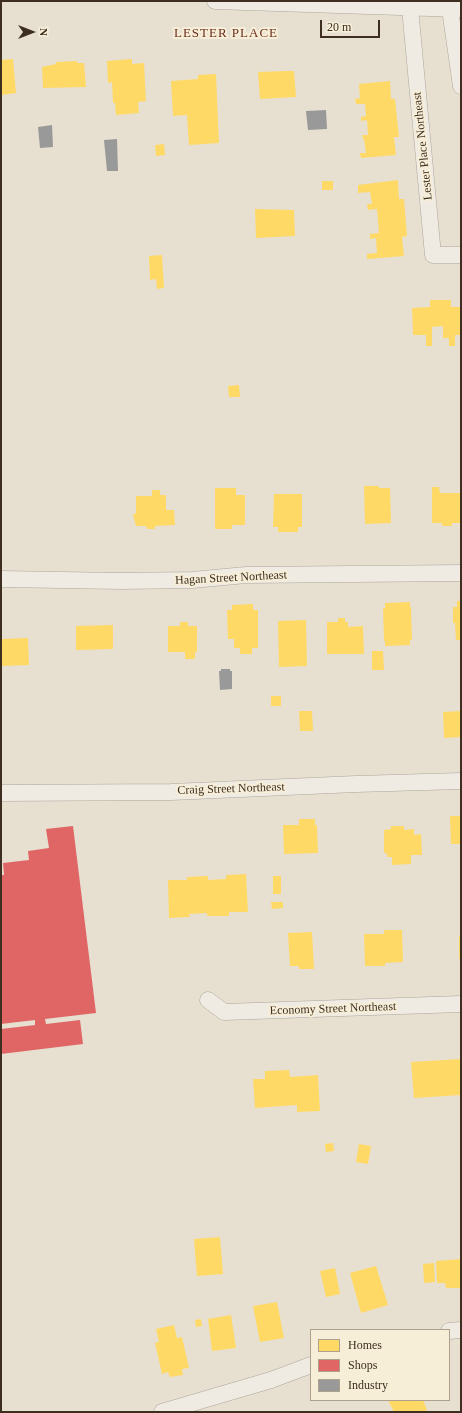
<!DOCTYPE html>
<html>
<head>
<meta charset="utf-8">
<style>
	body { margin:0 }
	#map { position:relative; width:462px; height:1413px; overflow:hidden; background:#e7e0d1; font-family:"Times New Roman",serif }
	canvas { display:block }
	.frame { position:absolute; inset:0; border:2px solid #3d2e20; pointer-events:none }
	.legend { position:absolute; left:310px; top:1329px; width:140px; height:72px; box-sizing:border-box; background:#f7eed8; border:1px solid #ada18e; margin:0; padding:5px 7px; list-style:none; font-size:12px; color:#3d2e20 }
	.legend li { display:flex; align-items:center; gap:8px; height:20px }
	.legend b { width:20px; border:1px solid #ada18e }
	.north { position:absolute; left:12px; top:12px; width:40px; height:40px; -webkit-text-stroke:3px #f7eed8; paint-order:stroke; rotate:90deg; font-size:11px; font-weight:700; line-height:16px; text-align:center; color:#3d2e20 }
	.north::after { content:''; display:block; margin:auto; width:14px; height:18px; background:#3d2e20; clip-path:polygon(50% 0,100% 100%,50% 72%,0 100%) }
	.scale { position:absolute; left:320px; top:20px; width:60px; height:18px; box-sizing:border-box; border:2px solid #3d2e20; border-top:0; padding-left:5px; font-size:12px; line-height:14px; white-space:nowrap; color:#3d2e20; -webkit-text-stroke:3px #f7eed8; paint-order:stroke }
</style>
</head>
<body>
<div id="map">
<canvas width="462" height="1413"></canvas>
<div class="frame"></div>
<ul class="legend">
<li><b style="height:11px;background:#ffd966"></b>Homes</li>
<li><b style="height:11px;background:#e06666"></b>Shops</li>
<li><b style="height:11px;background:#999"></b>Industry</li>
</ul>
<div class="north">N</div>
<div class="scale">20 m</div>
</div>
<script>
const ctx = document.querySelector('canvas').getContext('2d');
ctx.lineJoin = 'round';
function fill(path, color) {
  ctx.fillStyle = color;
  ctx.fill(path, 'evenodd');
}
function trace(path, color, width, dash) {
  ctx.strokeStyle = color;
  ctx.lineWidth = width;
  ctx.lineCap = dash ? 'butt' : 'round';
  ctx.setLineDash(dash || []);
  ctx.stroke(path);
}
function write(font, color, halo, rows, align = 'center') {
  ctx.font = font + ' "Times New Roman",serif';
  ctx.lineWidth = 4;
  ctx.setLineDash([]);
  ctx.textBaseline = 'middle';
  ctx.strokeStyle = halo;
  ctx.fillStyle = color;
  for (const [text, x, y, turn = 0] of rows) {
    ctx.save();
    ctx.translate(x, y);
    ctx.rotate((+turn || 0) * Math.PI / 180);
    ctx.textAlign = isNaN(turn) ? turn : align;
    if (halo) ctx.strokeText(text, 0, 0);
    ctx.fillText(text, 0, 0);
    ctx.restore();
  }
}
fill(new Path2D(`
	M 13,59 L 16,93 L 1,95 L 1,60 Z
	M 132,59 L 132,64 L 144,63 L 146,101 L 138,102 L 139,113 L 116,115 L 115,103 L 113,103 L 112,82 L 108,83 L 107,61 Z
	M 77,61 L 77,63 L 84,63 L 86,87 L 43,88 L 42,67 L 56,64 L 56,62 Z
	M 287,71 L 294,71 L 296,97 L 260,99 L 258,72 Z
	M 216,74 L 219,143 L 189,145 L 187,115 L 173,116 L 171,81 L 198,79 L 198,75 Z
	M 390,81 L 391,99 L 395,99 L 399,137 L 394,137 L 396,155 L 361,158 L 360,153 L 366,153 L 364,139 L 363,139 L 362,135 L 368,135 L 367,120 L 361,121 L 361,117 L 366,116 L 365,104 L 356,104 L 355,99 L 360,98 L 359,84 Z
	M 164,144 L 165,155 L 156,156 L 155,145 Z
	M 398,180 L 399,199 L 404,199 L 407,236 L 402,237 L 404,256 L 367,259 L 367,254 L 377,253 L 376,238 L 370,239 L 370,234 L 379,233 L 377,209 L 368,210 L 367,204 L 372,204 L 370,192 L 358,193 L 358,185 Z
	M 322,181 L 333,181 L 333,190 L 322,190 Z
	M 255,209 L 294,210 L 295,236 L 256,238 Z
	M 162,255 L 164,288 L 157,289 L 156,279 L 150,280 L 149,256 Z
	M 430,300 L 451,300 L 451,307 L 461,307 L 461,335 L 455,335 L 455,346 L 449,346 L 449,338 L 443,338 L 443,326 L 432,327 L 432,346 L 426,346 L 426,335 L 413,335 L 412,308 L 430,307 Z
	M 239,385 L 240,397 L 229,397 L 228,386 Z
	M 364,486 L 379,486 L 379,488 L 390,488 L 391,523 L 365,524 Z
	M 432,487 L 439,487 L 440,493 L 461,493 L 461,523 L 452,523 L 452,526 L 442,526 L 442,523 L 432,523 Z
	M 215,488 L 236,488 L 236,495 L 245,495 L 245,525 L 232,525 L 232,529 L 215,529 Z
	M 152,490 L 160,490 L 160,495 L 166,495 L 166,510 L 174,510 L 175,525 L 155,526 L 155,529 L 147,529 L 146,526 L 136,526 L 133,515 L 136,513 L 136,496 L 152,496 Z
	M 274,494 L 302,494 L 302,527 L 298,527 L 298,532 L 278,532 L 278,527 L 273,527 Z
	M 457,601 L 461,601 L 461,640 L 456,640 L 455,623 L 453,623 L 453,607 L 457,607 Z
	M 410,602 L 410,607 L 411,607 L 412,640 L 410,640 L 410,645 L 385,646 L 385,641 L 384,641 L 383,608 L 385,608 L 385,603 Z
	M 253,604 L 253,610 L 258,610 L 258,648 L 252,648 L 252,654 L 240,654 L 240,648 L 234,648 L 234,639 L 228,639 L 227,610 L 232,610 L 232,605 Z
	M 338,618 L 345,618 L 345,622 L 348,622 L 348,627 L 363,626 L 364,654 L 327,654 L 327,622 L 338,622 Z
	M 306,620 L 307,666 L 279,667 L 278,621 Z
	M 180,622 L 188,622 L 188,626 L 197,626 L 197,652 L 195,652 L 195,659 L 185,659 L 185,652 L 168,652 L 168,626 L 180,626 Z
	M 113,625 L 113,649 L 76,650 L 76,626 Z
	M 28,638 L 29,665 L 1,666 L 1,639 Z
	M 372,651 L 383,651 L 384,670 L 372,670 Z
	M 271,696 L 281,696 L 281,706 L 271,706 Z
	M 299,711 L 312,711 L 313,731 L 300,731 Z
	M 461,711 L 461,737 L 444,738 L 443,712 Z
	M 450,816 L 461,816 L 461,844 L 451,844 Z
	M 299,819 L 315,819 L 315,825 L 317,825 L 318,853 L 284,854 L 283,825 L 299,825 Z
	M 391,826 L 404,826 L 404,830 L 414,829 L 414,835 L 421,834 L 422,855 L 411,855 L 411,864 L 392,865 L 392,857 L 387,857 L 387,853 L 384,853 L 384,830 L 391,829 Z
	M 246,874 L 248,912 L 229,912 L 229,916 L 207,916 L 207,913 L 189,914 L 190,917 L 169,918 L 168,880 L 187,880 L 187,877 L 208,876 L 208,880 L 226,879 L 226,875 Z
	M 273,876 L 281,876 L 281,894 L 273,894 Z
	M 271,902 L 283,902 L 283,908 L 272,909 Z
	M 384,930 L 402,930 L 403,962 L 385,963 L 385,966 L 365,966 L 364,934 L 384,934 Z
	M 312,932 L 314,969 L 299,969 L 299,966 L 290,966 L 288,933 Z
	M 459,936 L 461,936 L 461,959 L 459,959 Z
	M 461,1059 L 461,1095 L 414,1098 L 411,1062 Z
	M 289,1070 L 290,1077 L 318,1075 L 320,1111 L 297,1112 L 297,1105 L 255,1108 L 253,1079 L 265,1079 L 265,1071 Z
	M 333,1143 L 334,1151 L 326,1152 L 325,1144 Z
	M 359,1144 L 371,1146 L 368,1164 L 356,1162 Z
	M 220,1237 L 223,1274 L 197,1276 L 194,1239 Z
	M 461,1259 L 461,1288 L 446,1288 L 445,1283 L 437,1283 L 436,1261 Z
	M 434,1263 L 435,1282 L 424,1283 L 423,1264 Z
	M 376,1266 L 388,1305 L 361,1313 L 350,1273 Z
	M 335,1268 L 340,1294 L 326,1297 L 320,1271 Z
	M 277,1302 L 284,1338 L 260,1342 L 253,1306 Z
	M 231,1315 L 236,1348 L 212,1351 L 208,1319 Z
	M 201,1319 L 202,1326 L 196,1327 L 195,1320 Z
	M 174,1325 L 177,1338 L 182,1337 L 189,1368 L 182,1369 L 183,1375 L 170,1377 L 168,1372 L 162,1374 L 155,1343 L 159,1342 L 156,1329 Z
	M 388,1400 L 423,1400 L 427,1410 L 423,1412 L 394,1412 Z`), '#ffd966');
fill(new Path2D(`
	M 73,826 L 96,1013 L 45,1019 L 46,1024 L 80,1020 L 83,1044 L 1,1054 L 1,1029 L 35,1025 L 35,1020 L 1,1024 L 1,875 L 4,875 L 3,863 L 29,860 L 28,851 L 49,848 L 46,829 Z`), '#e06666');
fill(new Path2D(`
	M 326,110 L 327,129 L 308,130 L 306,111 Z
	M 52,125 L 53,147 L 40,148 L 38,127 Z
	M 117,139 L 118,171 L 107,171 L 104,140 Z
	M 221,669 L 230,669 L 230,671 L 232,671 L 232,689 L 220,690 L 219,671 L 221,671 Z`), '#999');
const street = new Path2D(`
	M 215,1 L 461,9
	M 410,8 L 433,255 L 461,255
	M 450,9 L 461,86
	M 1,579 L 121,581 L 192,580 L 246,575 L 461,573
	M 1,793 L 171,792 L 356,784 L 461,781
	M 208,1000 L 224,1012 L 461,1004
	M 449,1331 L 461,1330
	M 162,1412 L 271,1380 L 311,1365`);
trace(street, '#ada599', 17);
trace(street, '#efebe3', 16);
write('12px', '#3d2e20', '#f7eed8', [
	["Lester Place Northeast",423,146,-96],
	["Hagan Street Northeast",231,578,-3],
	["Craig Street Northeast",231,789,-2],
	["Economy Street Northeast",333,1009,-2]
]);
ctx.letterSpacing = '1px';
write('13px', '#6b2e1e', '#f7eed8', [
	["LESTER PLACE",226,34]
]);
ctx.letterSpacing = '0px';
</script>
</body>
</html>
